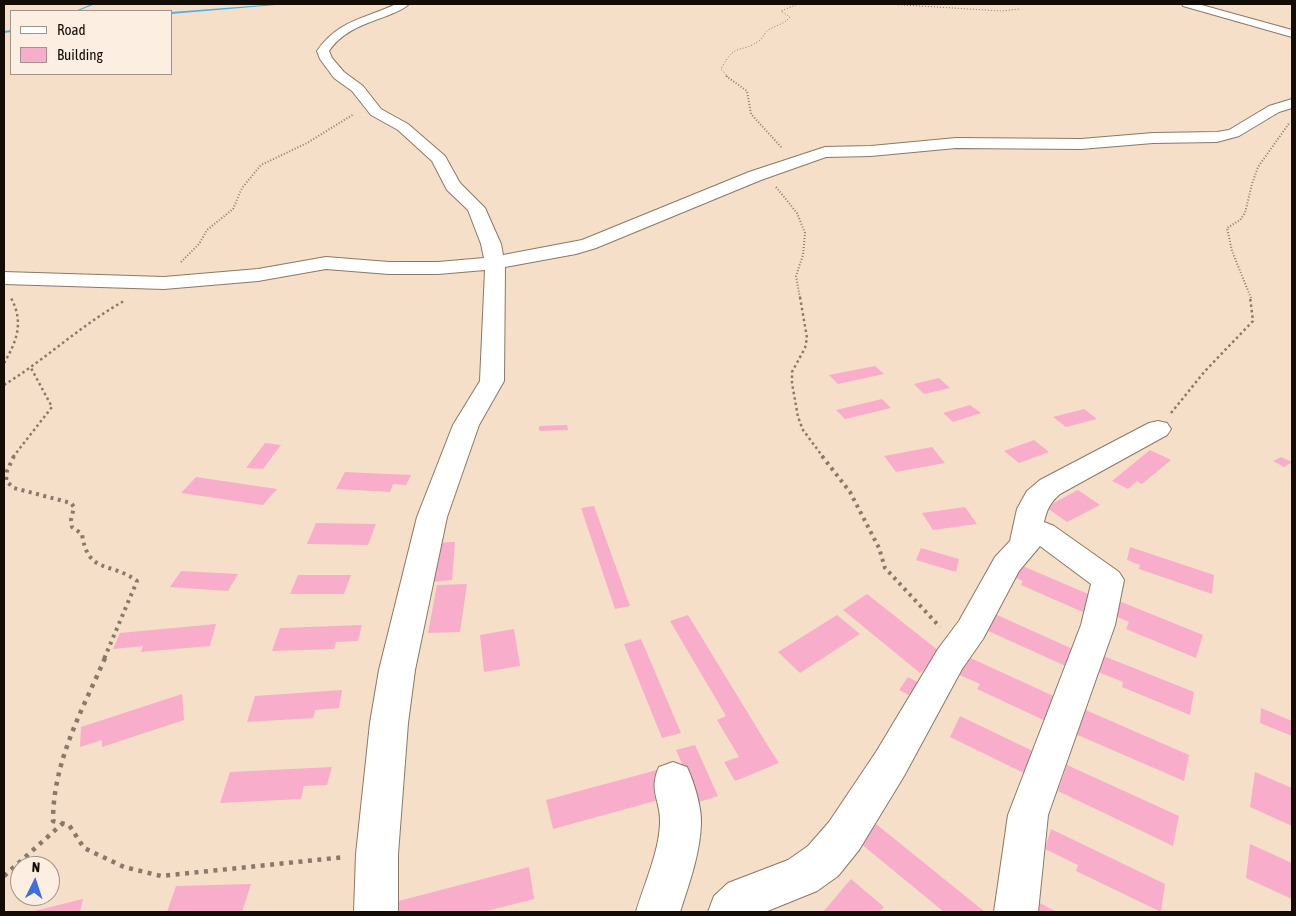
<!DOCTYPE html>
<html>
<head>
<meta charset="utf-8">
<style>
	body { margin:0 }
	#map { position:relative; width:1296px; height:916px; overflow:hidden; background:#f6dfc9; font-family:"Asap Condensed",sans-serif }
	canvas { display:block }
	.frame { position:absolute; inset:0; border:5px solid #140d06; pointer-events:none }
	.legend { position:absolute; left:10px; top:10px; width:162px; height:65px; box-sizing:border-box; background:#fceee1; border:1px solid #9f9489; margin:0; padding:6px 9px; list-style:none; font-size:15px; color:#140d06 }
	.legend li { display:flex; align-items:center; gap:10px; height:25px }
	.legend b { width:25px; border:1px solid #9f9489 }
	.north { position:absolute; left:10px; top:856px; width:50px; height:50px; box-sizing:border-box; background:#fceee1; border:1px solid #9f9489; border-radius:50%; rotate:4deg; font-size:14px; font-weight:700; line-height:20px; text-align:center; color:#140d06 }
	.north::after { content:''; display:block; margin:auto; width:18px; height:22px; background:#3c6ede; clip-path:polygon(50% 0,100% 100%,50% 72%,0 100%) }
</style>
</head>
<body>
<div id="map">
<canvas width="1296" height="916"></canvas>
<div class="frame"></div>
<ul class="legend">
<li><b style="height:6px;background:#fff"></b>Road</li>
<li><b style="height:14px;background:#f8adca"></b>Building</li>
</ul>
<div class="north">N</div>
</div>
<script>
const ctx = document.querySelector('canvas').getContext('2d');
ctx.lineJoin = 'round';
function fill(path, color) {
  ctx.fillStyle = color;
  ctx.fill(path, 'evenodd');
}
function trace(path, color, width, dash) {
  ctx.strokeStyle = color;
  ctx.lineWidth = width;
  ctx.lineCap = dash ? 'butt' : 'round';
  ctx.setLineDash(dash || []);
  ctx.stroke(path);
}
fill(new Path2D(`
	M 92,4 L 95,4 L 78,11 L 75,11 Z
	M 278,4 L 287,4 L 171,14 L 171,12 Z
	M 11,30 L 11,32 L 4,33 L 4,31 Z`), '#50b0e5');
fill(new Path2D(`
	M 875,366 L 884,374 L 838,384 L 829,375 Z
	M 939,378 L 950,388 L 924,394 L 914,384 Z
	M 882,399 L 891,408 L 845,419 L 836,410 Z
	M 970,405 L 981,413 L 953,422 L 943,413 Z
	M 1084,409 L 1097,419 L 1066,427 L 1053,417 Z
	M 567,425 L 568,430 L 539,431 L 539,426 Z
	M 1034,440 L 1049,452 L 1019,463 L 1004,451 Z
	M 265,443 L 281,445 L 263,469 L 246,468 Z
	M 932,447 L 945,463 L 896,472 L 884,456 Z
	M 1150,450 L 1171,460 L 1142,484 L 1137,481 L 1128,489 L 1112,481 Z
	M 1281,457 L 1292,462 L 1284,467 L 1273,461 Z
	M 345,472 L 411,475 L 406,485 L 393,484 L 390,492 L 336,489 Z
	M 196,477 L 277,489 L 263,505 L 181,493 Z
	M 1078,490 L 1100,505 L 1067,522 L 1046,507 Z
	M 594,506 L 630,606 L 615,609 L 581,508 Z
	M 965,507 L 977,524 L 933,530 L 922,513 Z
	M 316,523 L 376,524 L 368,545 L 307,544 Z
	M 455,542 L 452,580 L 431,582 L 434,543 Z
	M 1130,547 L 1214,575 L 1212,594 L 1139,569 L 1140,565 L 1127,560 Z
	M 921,548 L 959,559 L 956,572 L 916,560 Z
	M 1018,564 L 1100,599 L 1092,616 L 1021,585 L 1023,581 L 1011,576 Z
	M 181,571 L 238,574 L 228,591 L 170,587 Z
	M 298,575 L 351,575 L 344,594 L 290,594 Z
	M 467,584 L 460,632 L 428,633 L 437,585 Z
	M 867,594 L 944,655 L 920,673 L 843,610 Z
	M 1114,599 L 1203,635 L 1196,658 L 1126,629 L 1129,622 L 1109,613 Z
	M 995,614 L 1077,651 L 1070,668 L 986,630 Z
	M 688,615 L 768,746 L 779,763 L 735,781 L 724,762 L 739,757 L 717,720 L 726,716 L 670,621 Z
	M 837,615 L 860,634 L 800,673 L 778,652 Z
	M 216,624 L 210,646 L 141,652 L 143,646 L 113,649 L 120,633 Z
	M 362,625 L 358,641 L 336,642 L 334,649 L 272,651 L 280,628 Z
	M 514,629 L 520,666 L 484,672 L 480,635 Z
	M 641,639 L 681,733 L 662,738 L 624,644 Z
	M 1096,653 L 1194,692 L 1190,715 L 1122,687 L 1123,682 L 1091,669 Z
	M 964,655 L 1060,699 L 1050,723 L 977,689 L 980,684 L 955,673 Z
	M 908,677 L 921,684 L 913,697 L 899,690 Z
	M 342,690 L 339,708 L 315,710 L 313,718 L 247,722 L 255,696 Z
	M 182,694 L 184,720 L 102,747 L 102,740 L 80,747 L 81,727 Z
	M 1081,708 L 1189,755 L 1184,781 L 1073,733 Z
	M 1261,708 L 1292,721 L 1292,736 L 1260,723 Z
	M 960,716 L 1041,755 L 1032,777 L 950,737 Z
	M 695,745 L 718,796 L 699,802 L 676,750 Z
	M 1067,765 L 1179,816 L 1173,846 L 1058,791 Z
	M 332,767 L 327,785 L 304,786 L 301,799 L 220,803 L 230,772 Z
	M 657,770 L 666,798 L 553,829 L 546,800 Z
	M 1255,772 L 1292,788 L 1292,826 L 1250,807 Z
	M 876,824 L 985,912 L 944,912 L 860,843 Z
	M 1051,829 L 1165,884 L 1161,912 L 1076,871 L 1078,865 L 1045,849 Z
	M 1250,844 L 1292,863 L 1292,899 L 1246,878 Z
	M 529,867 L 534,899 L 483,912 L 388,912 L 387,904 Z
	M 851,879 L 884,907 L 879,912 L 823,912 Z
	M 251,884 L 242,912 L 167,912 L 176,886 Z
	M 83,899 L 80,912 L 30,912 Z
	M 1036,901 L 1057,912 L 1033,912 Z`), '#f8adca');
const minor = new Path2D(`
	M 396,4 L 409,4 C 404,9 396,12 389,15 C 366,24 343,30 329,51 L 332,58 L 344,72 L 363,86 L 381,109 L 408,124 L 445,156 L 460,183 L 485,208 L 501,244 L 503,255 L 582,240 L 749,172 L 825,147 L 871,146 L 956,138 L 1081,139 L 1153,133 L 1217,132 L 1229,130 L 1269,106 L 1292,99 L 1292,108 L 1279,112 L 1239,136 L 1217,142 L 1153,143 L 1081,149 L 956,148 L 871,156 L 826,157 L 761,180 L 596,248 L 576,254 L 505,267 L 504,381 L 479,425 L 447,517 L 415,670 L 408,723 L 398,854 L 398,912 L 354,912 L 356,854 L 370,723 L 379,670 L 417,517 L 453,425 L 480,381 L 485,270 L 438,274 L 389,274 L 326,269 L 258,281 L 164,289 L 4,284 L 4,272 L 164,277 L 258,269 L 326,257 L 389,262 L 438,262 L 484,258 L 481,244 L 468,210 L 447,190 L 432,161 L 398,130 L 371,115 L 352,91 L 334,78 L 320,59 L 317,51 C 338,20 365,19 396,4 Z
	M 1182,4 L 1198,4 L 1292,30 L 1292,37 L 1183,6 Z
	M 1158,421 L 1167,423 L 1171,429 L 1167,435 L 1060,494 C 1050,503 1047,509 1044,522 L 1054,526 L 1119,572 L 1124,580 L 1115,625 L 1048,815 L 1038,912 L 994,912 L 1008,815 L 1081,625 L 1091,584 L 1040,546 L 1019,571 L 983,639 L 962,669 L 904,776 L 859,850 L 838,876 L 817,891 L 765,912 L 708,912 L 714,896 L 728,883 L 788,860 L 808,846 L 829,822 L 876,752 L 938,649 L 959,621 L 995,557 L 1010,541 L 1017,509 L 1023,498 L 1027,491 L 1040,480 L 1149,423 Z
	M 673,762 L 687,767 C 694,782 702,808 701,824 C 700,854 689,884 680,912 L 636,912 C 644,884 659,853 660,823 C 661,800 648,791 659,767 Z`);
trace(minor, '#8c7864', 2);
trace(new Path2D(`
	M 886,4 L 1002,11 L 1020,9
	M 728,77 L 721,69 C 736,40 741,55 760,40 C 764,37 764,32 770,29 C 777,25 784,24 790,17 L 781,11 L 798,4`), '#89796b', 1, [1, 2]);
trace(new Path2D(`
	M 726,76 L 747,91 L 751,114 L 782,148
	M 776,187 L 797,213 L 805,233 L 803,255 L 796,276 L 800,298
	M 181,262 L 199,244 L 207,230 L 233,209 L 242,188 L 261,165 L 307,143 L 354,114
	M 1251,298 L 1232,251 L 1227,228 L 1240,220 L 1245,213 L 1252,184 L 1258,167 L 1290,122`), '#89796b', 2, [1, 2]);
trace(new Path2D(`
	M 800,297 L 807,338 L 805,348 L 792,372 L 792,383 L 798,417 L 803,430 L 823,457
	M 4,363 C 17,341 24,322 11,298
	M 4,385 C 46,359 81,325 124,301
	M 1171,413 L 1205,371 L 1253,321 L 1250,297
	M 13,457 L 52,407 L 31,368`), '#89796b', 2.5, [2.5, 3]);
trace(new Path2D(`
	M 14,456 L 7,471 L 6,481 L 14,488 L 71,503 L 74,507 L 71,520 L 72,527 L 82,534 C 88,575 110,561 137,581 L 104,659
	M 822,456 L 850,492 L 879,548 L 885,568 L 940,627`), '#89796b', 4, [3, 4.5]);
trace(new Path2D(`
	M 105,658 C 82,711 53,761 53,821 L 69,825 L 84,848 L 124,867 L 161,876 L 345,857
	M 4,876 L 62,824`), '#89796b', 4.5, [4, 5.5]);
fill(minor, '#fff');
</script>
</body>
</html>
